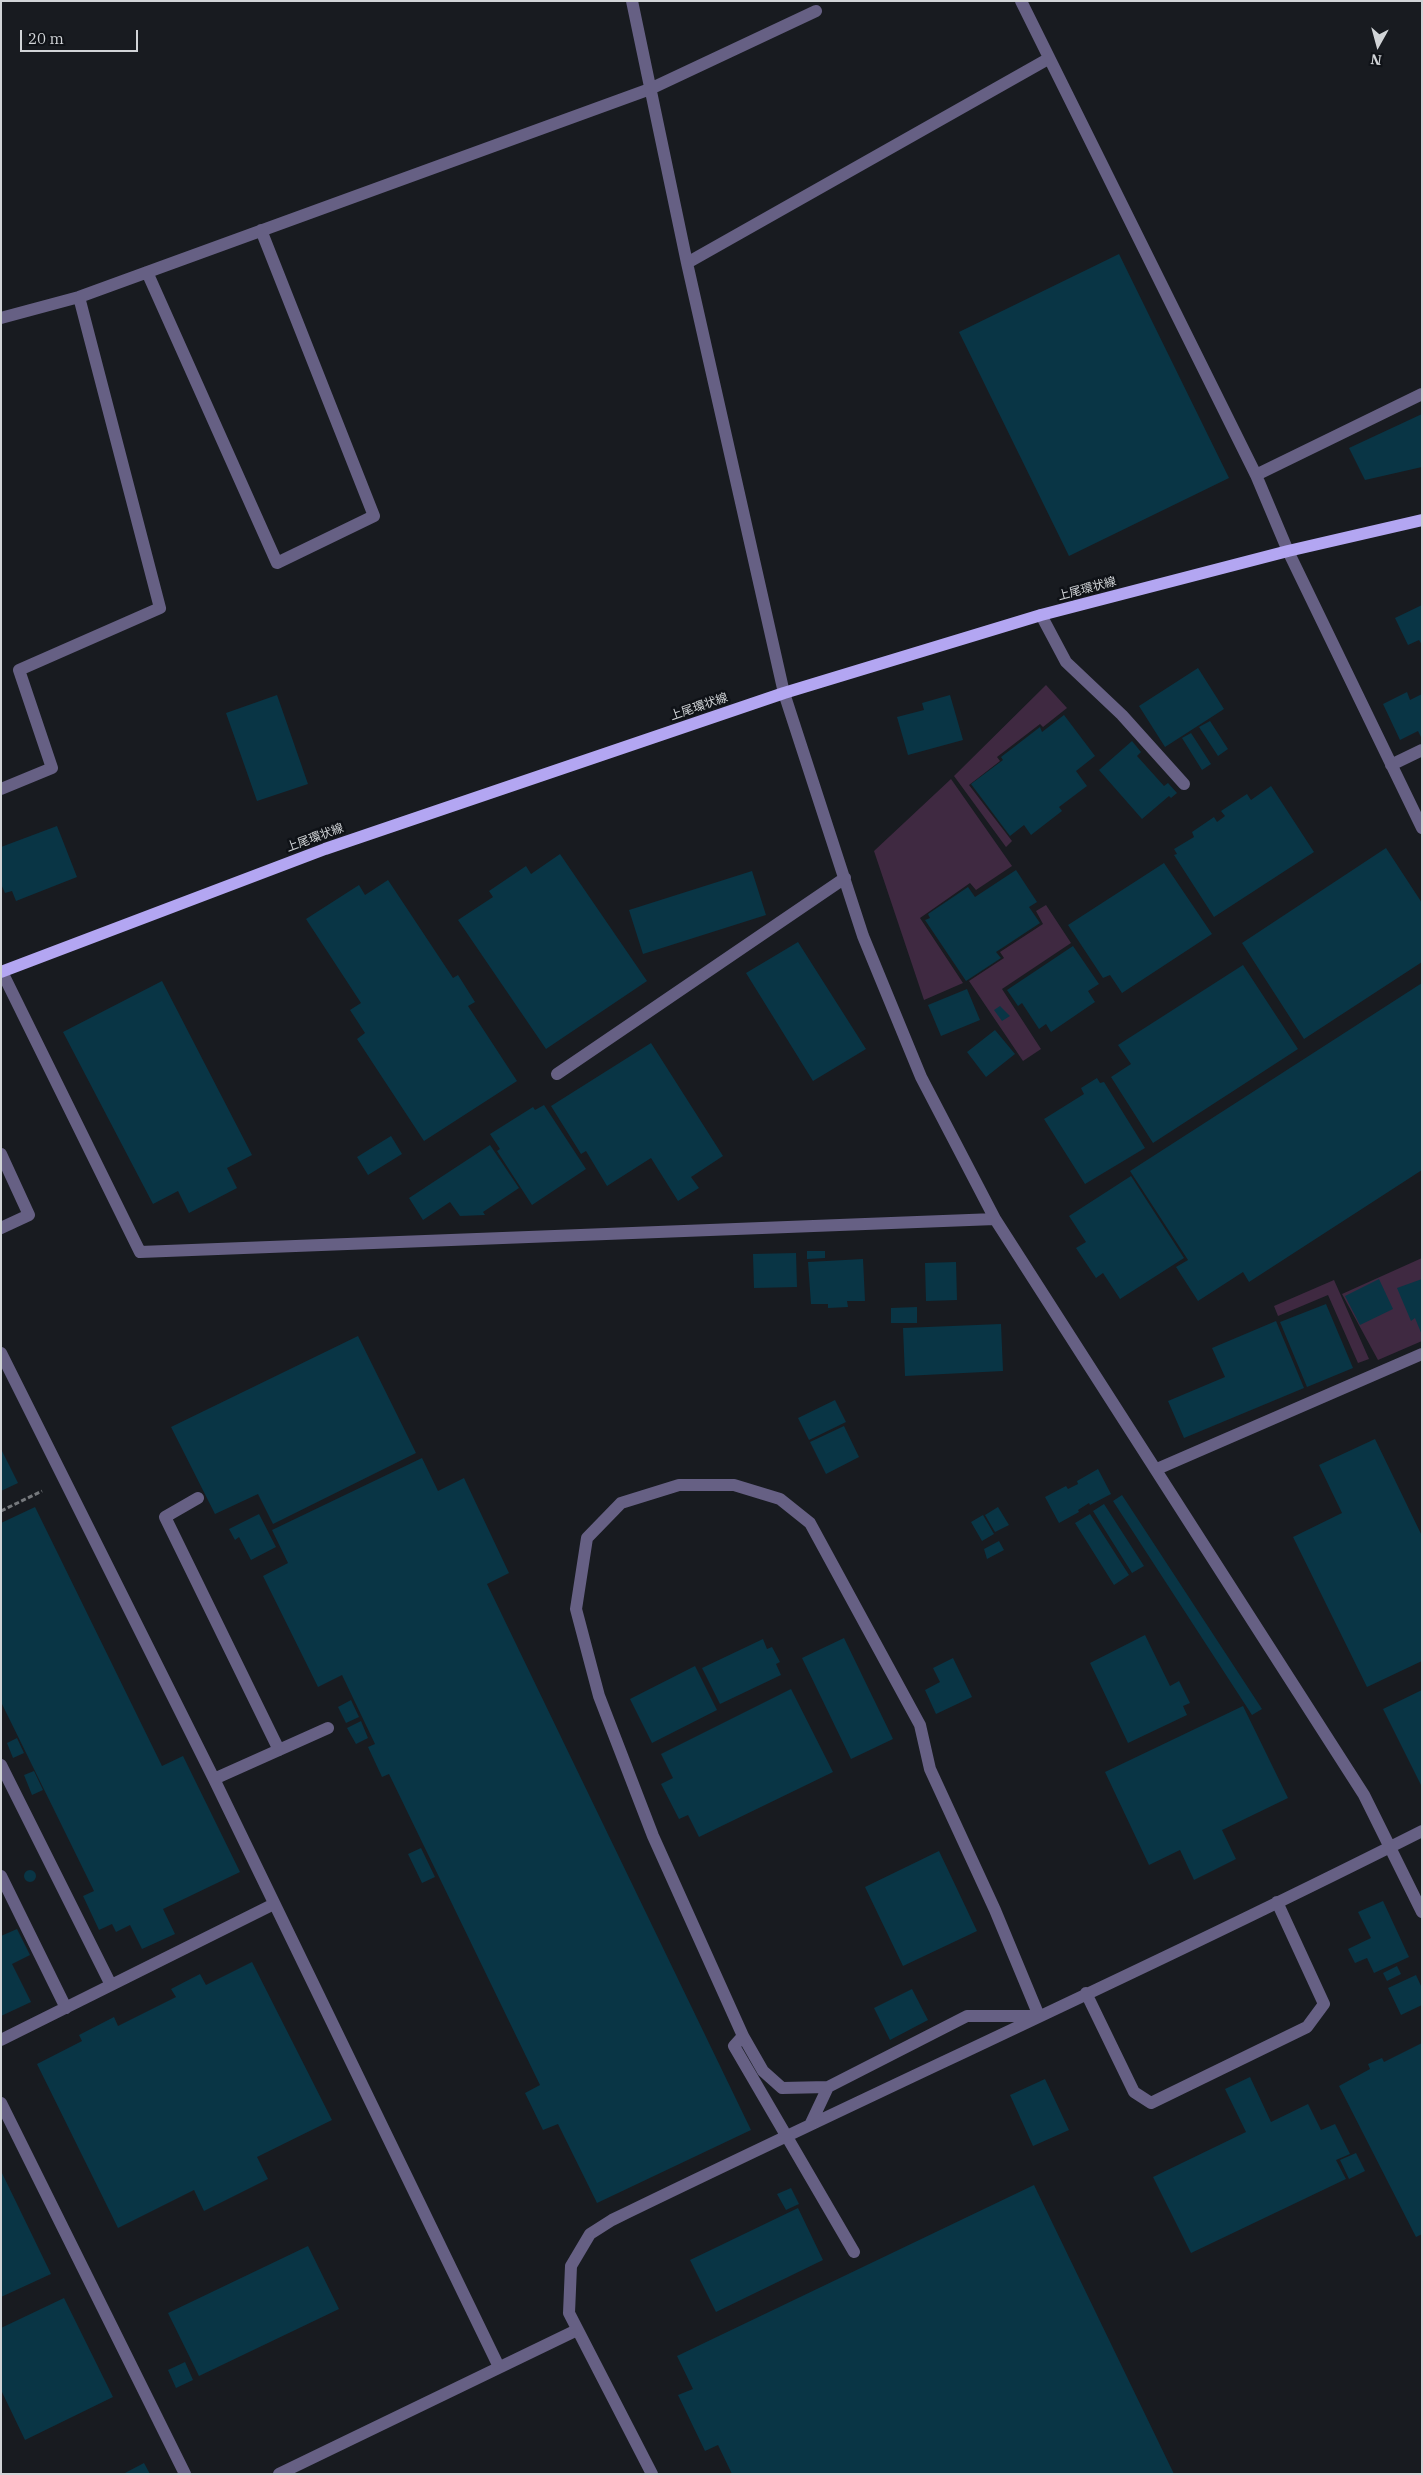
<!DOCTYPE html>
<html>
<head>
<meta charset="utf-8">
<style>
	body { margin:0 }
	#map { position:relative; width:1423px; height:2475px; overflow:hidden; background:#181b20; font-family:"IBM Plex Serif",serif }
	canvas { display:block }
	.frame { position:absolute; inset:0; border:2px solid #d1d4d7; pointer-events:none }
	.north { position:absolute; left:1353px; top:20px; width:50px; height:50px; -webkit-text-stroke:4px #0f1217; paint-order:stroke; rotate:187deg; font-size:14px; font-weight:700; line-height:20px; text-align:center; color:#d1d4d7 }
	.north::after { content:''; display:block; margin:auto; width:18px; height:22px; background:#d1d4d7; clip-path:polygon(50% 0,100% 100%,50% 72%,0 100%) }
	.scale { position:absolute; left:20px; top:30px; width:118px; height:22px; box-sizing:border-box; border:2px solid #d1d4d7; border-top:0; padding-left:6px; font-size:15px; line-height:18px; white-space:nowrap; color:#d1d4d7; -webkit-text-stroke:4px #0f1217; paint-order:stroke }
</style>
</head>
<body>
<div id="map">
<canvas width="1423" height="2475"></canvas>
<div class="frame"></div>
<div class="north">N</div>
<div class="scale">20 m</div>
</div>
<script>
const ctx = document.querySelector('canvas').getContext('2d');
ctx.lineJoin = 'round';
function fill(path, color) {
  ctx.fillStyle = color;
  ctx.fill(path, 'evenodd');
}
function trace(path, color, width, dash) {
  ctx.strokeStyle = color;
  ctx.lineWidth = width;
  ctx.lineCap = dash ? 'butt' : 'round';
  ctx.setLineDash(dash || []);
  ctx.stroke(path);
}
function write(font, color, halo, rows, align = 'center') {
  ctx.font = font + ' "IBM Plex Serif","Noto Sans JP",serif';
  ctx.lineWidth = 5;
  ctx.setLineDash([]);
  ctx.textBaseline = 'middle';
  ctx.strokeStyle = halo;
  ctx.fillStyle = color;
  for (const [text, x, y, turn = 0] of rows) {
    ctx.save();
    ctx.translate(x, y);
    ctx.rotate((+turn || 0) * Math.PI / 180);
    ctx.textAlign = isNaN(turn) ? turn : align;
    if (halo) ctx.strokeText(text, 0, 0);
    ctx.fillText(text, 0, 0);
    ctx.restore();
  }
}
fill(new Path2D(`
	M 1046,685 L 1067,708 L 1043,727 L 1040,724 L 997,757 L 1000,761 L 969,785 L 1012,841 L 1006,847 L 954,776 Z
	M 951,779 L 1012,866 L 976,890 L 970,883 L 920,918 L 963,983 L 924,1000 L 874,851 Z
	M 1046,905 L 1071,943 L 1002,989 L 1041,1049 L 1023,1061 L 969,981 L 1004,958 L 1000,952 L 1043,924 L 1036,911 Z
	M 1422,1258 L 1422,1341 L 1378,1360 L 1342,1294 Z
	M 1334,1280 L 1369,1359 L 1358,1363 L 1328,1295 L 1278,1316 L 1274,1306 Z`), '#3f2941');
fill(new Path2D(`
	M 1119,254 L 1229,478 L 1069,556 L 959,332 Z
	M 1422,414 L 1422,467 L 1365,480 L 1349,448 Z
	M 1422,605 L 1422,645 L 1419,640 L 1408,645 L 1395,618 Z
	M 1198,668 L 1224,709 L 1165,747 L 1139,706 Z
	M 1407,692 L 1410,700 L 1422,694 L 1422,739 L 1418,731 L 1400,740 L 1383,704 Z
	M 277,695 L 308,784 L 257,801 L 226,713 Z
	M 950,695 L 963,740 L 908,755 L 897,717 L 924,710 L 922,703 Z
	M 1064,715 L 1095,756 L 1076,771 L 1087,786 L 1059,807 L 1062,811 L 1031,835 L 1024,825 L 1010,836 L 971,784 L 1003,760 L 1001,757 L 1040,727 L 1042,732 Z
	M 1210,721 L 1228,749 L 1218,756 L 1199,727 Z
	M 1191,733 L 1211,764 L 1202,770 L 1182,738 Z
	M 1132,741 L 1141,752 L 1137,756 L 1164,786 L 1168,783 L 1177,793 L 1171,798 L 1169,796 L 1142,819 L 1099,770 Z
	M 1271,786 L 1314,852 L 1214,917 L 1174,855 L 1177,854 L 1174,849 L 1194,837 L 1192,832 L 1214,817 L 1217,822 L 1225,816 L 1221,811 L 1247,794 L 1251,800 Z
	M 57,826 L 77,877 L 16,901 L 12,891 L 5,893 L 1,884 L 1,847 Z
	M 1386,848 L 1422,903 L 1422,962 L 1304,1039 L 1242,943 Z
	M 560,854 L 647,981 L 546,1049 L 458,920 L 493,897 L 489,891 L 526,866 L 531,874 Z
	M 1164,863 L 1212,934 L 1122,993 L 1110,975 L 1103,978 L 1068,925 Z
	M 1016,870 L 1037,902 L 1029,907 L 1040,923 L 996,952 L 1001,958 L 966,981 L 925,920 L 930,918 L 928,914 L 968,887 L 975,897 Z
	M 752,871 L 766,915 L 643,954 L 629,910 Z
	M 388,880 L 453,978 L 458,975 L 475,1002 L 468,1006 L 517,1081 L 424,1141 L 357,1039 L 365,1033 L 350,1010 L 361,1003 L 306,919 L 359,885 L 365,895 Z
	M 798,942 L 866,1049 L 813,1081 L 746,973 Z
	M 1073,946 L 1099,984 L 1088,991 L 1095,1002 L 1051,1032 L 1046,1024 L 1039,1029 L 1022,1003 L 1018,1006 L 1007,990 Z
	M 1243,965 L 1298,1049 L 1153,1143 L 1111,1077 L 1131,1064 L 1118,1045 Z
	M 162,981 L 252,1155 L 227,1168 L 237,1188 L 189,1213 L 178,1191 L 153,1204 L 63,1032 Z
	M 1422,983 L 1422,1170 L 1249,1282 L 1243,1272 L 1198,1301 L 1176,1267 L 1188,1260 L 1130,1171 Z
	M 967,989 L 980,1020 L 941,1036 L 928,1005 Z
	M 1000,1006 L 1010,1016 L 1002,1021 L 994,1010 Z
	M 995,1030 L 1015,1054 L 986,1077 L 967,1052 Z
	M 651,1043 L 723,1156 L 691,1177 L 699,1188 L 678,1201 L 651,1158 L 607,1186 L 586,1151 L 581,1154 L 551,1106 Z
	M 1097,1078 L 1100,1083 L 1104,1082 L 1145,1148 L 1085,1184 L 1044,1119 L 1084,1094 L 1081,1088 Z
	M 544,1105 L 586,1169 L 532,1205 L 497,1151 L 500,1149 L 490,1134 L 533,1107 L 535,1110 Z
	M 391,1136 L 402,1154 L 368,1175 L 357,1157 Z
	M 490,1145 L 519,1188 L 483,1212 L 485,1215 L 460,1216 L 450,1202 L 423,1220 L 409,1198 Z
	M 1131,1176 L 1184,1258 L 1120,1299 L 1103,1273 L 1096,1278 L 1076,1248 L 1086,1242 L 1069,1216 Z
	M 807,1251 L 825,1251 L 825,1258 L 807,1259 Z
	M 796,1253 L 797,1287 L 754,1288 L 753,1254 Z
	M 863,1259 L 865,1301 L 847,1301 L 848,1307 L 828,1308 L 828,1304 L 811,1304 L 808,1262 Z
	M 956,1262 L 957,1300 L 926,1301 L 925,1263 Z
	M 1379,1279 L 1393,1309 L 1360,1325 L 1345,1296 Z
	M 1422,1279 L 1422,1335 L 1415,1318 L 1411,1321 L 1397,1288 Z
	M 1326,1304 L 1353,1368 L 1307,1387 L 1280,1322 Z
	M 917,1307 L 917,1323 L 891,1323 L 891,1308 Z
	M 1276,1321 L 1304,1388 L 1184,1438 L 1168,1401 L 1225,1377 L 1212,1348 Z
	M 1001,1324 L 1003,1371 L 905,1376 L 903,1328 Z
	M 358,1336 L 416,1453 L 273,1524 L 258,1494 L 215,1514 L 171,1427 Z
	M 835,1400 L 846,1422 L 809,1440 L 798,1418 Z
	M 844,1426 L 859,1457 L 826,1474 L 810,1442 Z
	M 1375,1439 L 1422,1536 L 1422,1661 L 1367,1687 L 1293,1537 L 1342,1513 L 1319,1465 Z
	M 1,1449 L 18,1483 L 1,1491 Z
	M 422,1458 L 438,1491 L 464,1478 L 509,1573 L 487,1584 L 751,2130 L 597,2203 L 558,2124 L 543,2130 L 525,2093 L 540,2085 L 389,1774 L 382,1777 L 368,1747 L 375,1744 L 342,1675 L 318,1687 L 263,1576 L 288,1563 L 272,1530 Z
	M 1098,1469 L 1111,1494 L 1090,1505 L 1089,1503 L 1078,1510 L 1079,1512 L 1059,1523 L 1045,1497 L 1066,1486 L 1068,1489 L 1078,1484 L 1077,1481 Z
	M 1122,1495 L 1262,1709 L 1252,1715 L 1113,1501 Z
	M 1104,1504 L 1144,1566 L 1132,1573 L 1093,1511 Z
	M 35,1507 L 162,1766 L 183,1756 L 240,1872 L 163,1909 L 175,1934 L 142,1949 L 130,1925 L 116,1932 L 112,1924 L 99,1930 L 83,1896 L 94,1891 L 1,1702 L 1,1523 Z
	M 998,1507 L 1009,1525 L 995,1532 L 985,1515 Z
	M 259,1514 L 276,1547 L 251,1560 L 239,1537 L 235,1540 L 229,1529 Z
	M 1090,1514 L 1129,1575 L 1114,1585 L 1075,1523 Z
	M 983,1515 L 994,1534 L 982,1541 L 971,1522 Z
	M 999,1541 L 1004,1550 L 987,1559 L 984,1549 Z
	M 1145,1635 L 1170,1686 L 1179,1681 L 1190,1703 L 1183,1706 L 1187,1715 L 1128,1743 L 1090,1663 Z
	M 844,1638 L 893,1739 L 851,1759 L 802,1658 Z
	M 763,1639 L 767,1649 L 772,1647 L 780,1662 L 776,1664 L 781,1675 L 720,1704 L 702,1668 Z
	M 953,1658 L 972,1697 L 936,1714 L 925,1690 L 940,1682 L 933,1668 Z
	M 695,1666 L 717,1710 L 652,1743 L 630,1699 Z
	M 791,1689 L 833,1772 L 699,1837 L 688,1815 L 679,1819 L 661,1784 L 673,1778 L 661,1754 Z
	M 1422,1690 L 1422,1787 L 1383,1709 Z
	M 351,1700 L 359,1717 L 346,1723 L 338,1707 Z
	M 1243,1706 L 1288,1798 L 1222,1830 L 1236,1859 L 1194,1880 L 1180,1850 L 1149,1865 L 1105,1772 Z
	M 361,1721 L 368,1738 L 356,1744 L 347,1728 Z
	M 17,1738 L 24,1753 L 13,1758 L 7,1743 Z
	M 34,1771 L 43,1790 L 32,1795 L 24,1775 Z
	M 421,1848 L 435,1877 L 422,1883 L 408,1854 Z
	M 939,1851 L 977,1931 L 903,1966 L 865,1887 Z
	M24 1876a6 6 0 1 1 12 0a6 6 0 1 1-12 0Z
	M 1383,1901 L 1409,1957 L 1374,1973 L 1367,1958 L 1355,1963 L 1348,1949 L 1371,1938 L 1358,1912 Z
	M 17,1929 L 30,1955 L 12,1964 L 31,2002 L 1,2016 L 1,1936 Z
	M 252,1962 L 332,2120 L 257,2157 L 268,2179 L 204,2211 L 194,2190 L 118,2228 L 37,2064 L 82,2041 L 79,2035 L 114,2017 L 118,2026 L 176,1997 L 171,1989 L 200,1974 L 206,1985 Z
	M 1397,1966 L 1401,1974 L 1387,1981 L 1383,1973 Z
	M 1416,1975 L 1422,1988 L 1422,2005 L 1401,2015 L 1388,1988 Z
	M 912,1989 L 928,2020 L 890,2040 L 874,2008 Z
	M 1422,2043 L 1422,2234 L 1416,2237 L 1339,2086 L 1370,2069 L 1368,2064 L 1382,2058 L 1384,2062 Z
	M 1250,2077 L 1271,2122 L 1308,2104 L 1321,2130 L 1335,2124 L 1350,2154 L 1336,2160 L 1346,2179 L 1191,2253 L 1153,2177 L 1246,2132 L 1225,2089 Z
	M 1045,2079 L 1069,2130 L 1033,2146 L 1010,2095 Z
	M 1356,2153 L 1365,2171 L 1349,2179 L 1340,2160 Z
	M 1,2171 L 51,2274 L 1,2297 Z
	M 1034,2185 L 1174,2474 L 732,2474 L 718,2445 L 705,2451 L 678,2395 L 693,2389 L 677,2356 Z
	M 791,2188 L 799,2204 L 786,2210 L 777,2194 Z
	M 798,2208 L 823,2260 L 716,2312 L 690,2260 Z
	M 308,2246 L 339,2309 L 199,2376 L 168,2313 Z
	M 64,2298 L 113,2397 L 25,2440 L 1,2390 L 1,2328 Z
	M 185,2362 L 193,2380 L 176,2388 L 168,2370 Z
	M 144,2463 L 150,2474 L 123,2474 Z`), '#093545');
trace(new Path2D(`
	M 1,1511 L 42,1491`), '#75787c', 3, [5, 2.5]);
trace(new Path2D(`
	M 632,1 L 687,263 L 784,693 L 863,936 L 921,1077 L 995,1219 L 1364,1795 L 1422,1912
	M 1021,1 L 1256,475 L 1288,551 L 1422,828
	M 687,263 L 1048,59
	M 147,272 L 277,563 L 374,516 L 261,230
	M 1,318 L 79,297 L 650,89 L 816,11
	M 1256,475 L 1422,394
	M 1041,615 L 1066,662 L 1122,715 L 1184,784
	M 1391,765 L 1422,750
	M 1,789 L 52,768 L 19,670 L 160,608 L 79,297
	M 2,972 L 140,1252 L 995,1219
	M 557,1074 L 845,878
	M 1,1154 L 29,1215 L 1,1228
	M 1,1353 L 214,1779 L 499,2367
	M 1157,1469 L 1422,1354
	M 198,1498 L 165,1517 L 279,1750
	M 1,1765 L 111,1985
	M 214,1779 L 328,1728
	M 1,1876 L 66,2008
	M 1086,1993 L 1134,2092 L 1151,2103 L 1307,2027 L 1324,2004 L 1277,1902
	M 743,2036 L 734,2046 L 854,2252
	M 1,2040 L 274,1904
	M 828,2087 L 782,2088 L 763,2071 L 743,2036 L 653,1836 L 599,1696 L 576,1609 L 587,1538 L 621,1503 L 679,1485 L 734,1485 L 780,1499 L 810,1523 L 920,1725 L 930,1769 L 995,1910 L 1039,2016
	M 1,2103 L 185,2474
	M 811,2123 L 828,2087 L 967,2016 L 1034,2016
	M 279,2474 L 577,2330
	M 652,2474 L 569,2313 L 571,2266 L 590,2234 L 612,2220 C 881,2089 1154,1966 1422,1831`), '#666084', 12);
trace(new Path2D(`
	M 1,972 L 325,849 L 784,693 L 1041,615 L 1288,551 L 1422,520`), '#b3a6f2', 12);
write('12px', '#d1d4d7', '#0f1217', [
	["上尾環状線",1087,589,-15],
	["上尾環状線",699,707,-19],
	["上尾環状線",315,838,-20]
]);
</script>
</body>
</html>
